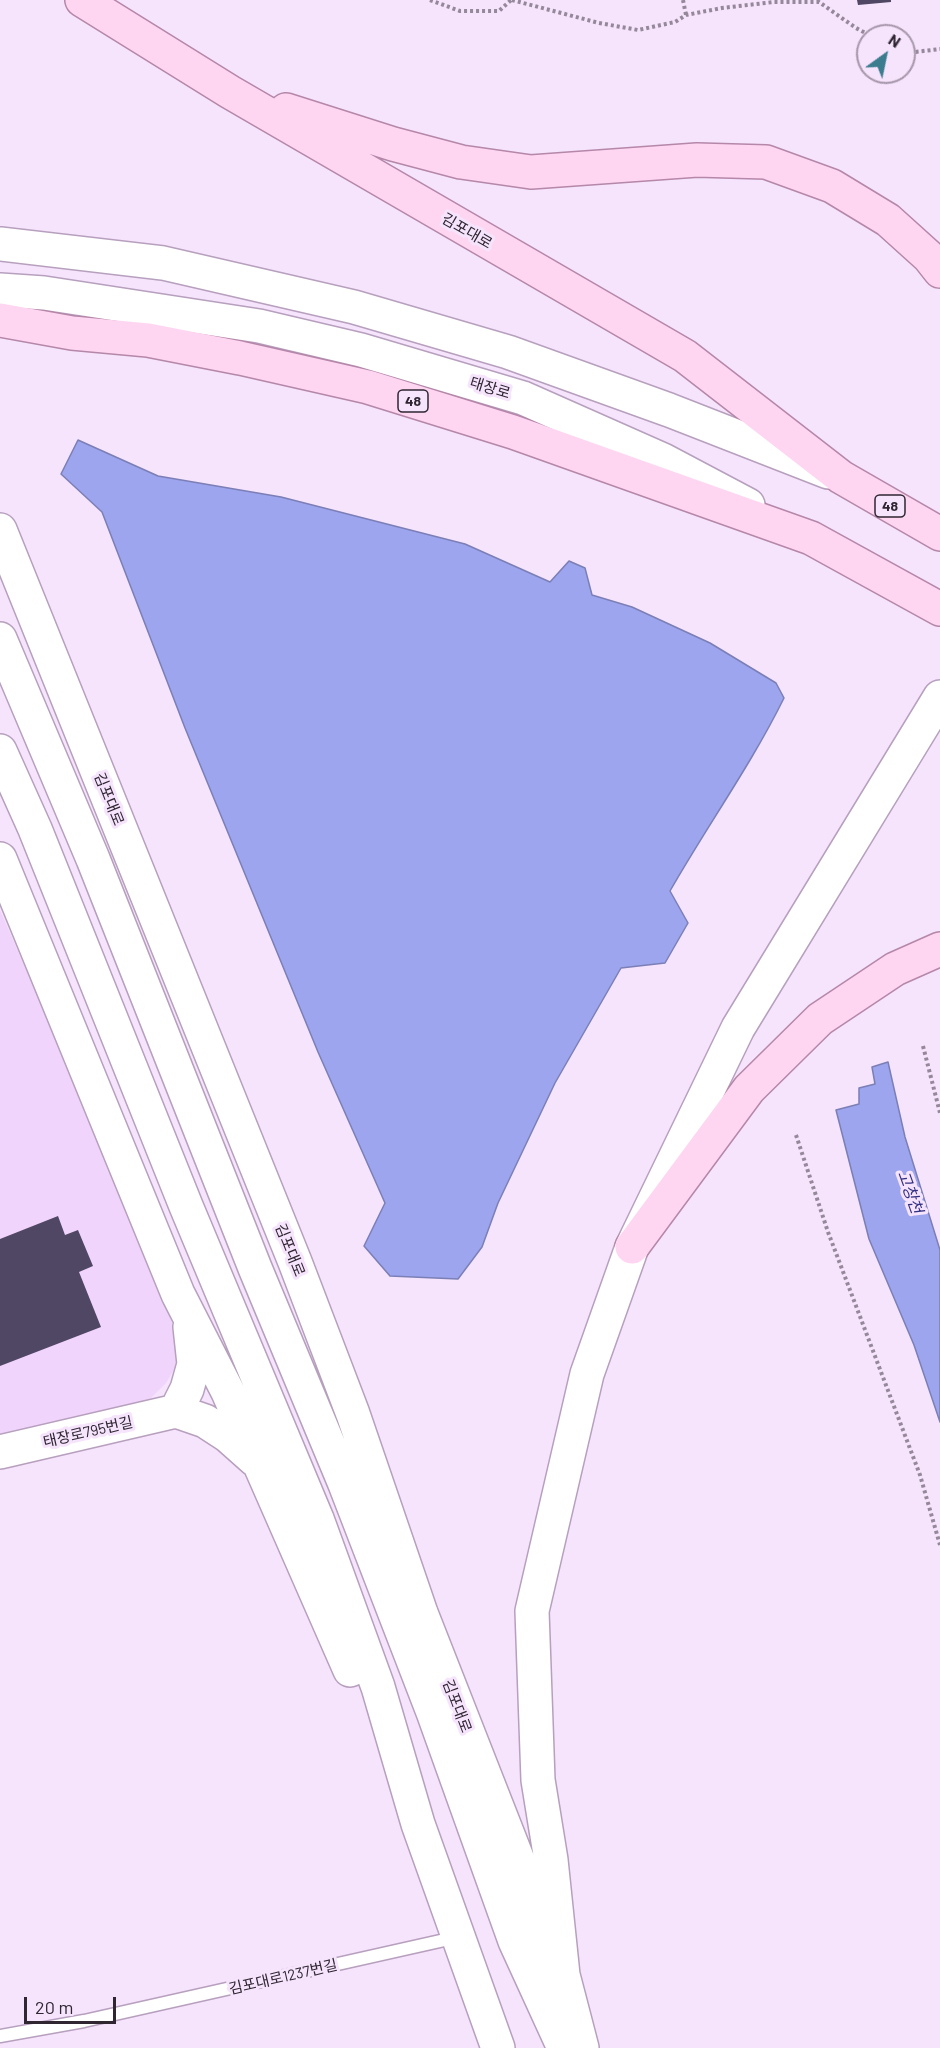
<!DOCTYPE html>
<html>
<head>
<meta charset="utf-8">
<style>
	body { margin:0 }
	#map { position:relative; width:940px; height:2048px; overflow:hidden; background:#f6e3fc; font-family:Barlow,sans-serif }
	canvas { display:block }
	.north { position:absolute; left:856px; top:24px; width:60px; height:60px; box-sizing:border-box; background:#f6e3fc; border:2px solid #a697ab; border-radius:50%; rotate:33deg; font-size:16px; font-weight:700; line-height:24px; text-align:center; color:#2f2632 }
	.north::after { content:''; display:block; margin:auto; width:21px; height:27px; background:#3b7c8f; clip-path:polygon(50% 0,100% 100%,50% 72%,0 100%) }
	.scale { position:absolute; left:24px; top:1997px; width:92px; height:27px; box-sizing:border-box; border:3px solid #2f2632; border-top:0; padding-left:8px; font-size:18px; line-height:21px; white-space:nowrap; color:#2f2632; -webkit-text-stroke:4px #f6e3fc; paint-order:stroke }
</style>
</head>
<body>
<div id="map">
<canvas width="940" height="2048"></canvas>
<div class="north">N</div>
<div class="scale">20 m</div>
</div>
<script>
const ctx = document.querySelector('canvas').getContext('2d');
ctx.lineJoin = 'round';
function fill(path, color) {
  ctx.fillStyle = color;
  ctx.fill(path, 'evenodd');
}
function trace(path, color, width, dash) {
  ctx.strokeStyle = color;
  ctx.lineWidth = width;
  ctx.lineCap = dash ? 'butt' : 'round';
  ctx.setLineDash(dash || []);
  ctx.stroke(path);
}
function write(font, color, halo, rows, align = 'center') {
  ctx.font = font + ' Barlow,"Noto Sans KR",sans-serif';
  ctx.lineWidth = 6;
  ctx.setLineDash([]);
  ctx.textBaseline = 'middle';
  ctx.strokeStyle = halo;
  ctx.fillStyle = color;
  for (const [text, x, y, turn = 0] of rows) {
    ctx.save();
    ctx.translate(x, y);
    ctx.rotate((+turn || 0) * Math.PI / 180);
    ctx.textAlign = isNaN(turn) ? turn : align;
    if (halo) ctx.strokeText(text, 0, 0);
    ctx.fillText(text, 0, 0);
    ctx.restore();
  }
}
fill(new Path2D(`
	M 0,910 L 107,1156 L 167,1306 L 177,1341 L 178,1363 L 166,1383 L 151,1398 L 130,1407 L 0,1438 Z`), '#f1d4fb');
const water = new Path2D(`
	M 78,440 L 158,476 L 281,497 L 465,544 L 550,582 L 569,561 L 585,568 L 592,595 L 632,607 L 710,643 L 776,683 L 784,698 C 751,765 707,826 670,891 L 688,923 L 665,963 L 621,968 L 555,1083 L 498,1203 L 482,1247 L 458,1279 L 390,1276 L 364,1246 L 385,1203 L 318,1052 L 185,728 L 102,512 L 61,474 Z
	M 888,1062 L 905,1137 L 940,1250 L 940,1422 L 914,1345 L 869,1239 L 836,1110 L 859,1104 L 859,1088 L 875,1084 L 872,1067 Z`);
fill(water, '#9ca5ee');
trace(water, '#7b7fb6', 1.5);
fill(new Path2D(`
	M 857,0 L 891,0 L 891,2 L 858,5 Z
	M 58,1216 L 65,1235 L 78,1230 L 93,1266 L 79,1272 L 101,1327 L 0,1366 L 0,1239 Z`), '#504765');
const lane = new Path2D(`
	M 0,2036 L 84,2021 L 458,1937`);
const secondary = new Path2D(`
	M 0,244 L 163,263 L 354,307 L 508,352 L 669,410 L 828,472
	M 0,290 L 44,293 L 259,326 L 361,350 L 523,398 L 663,460 L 748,505
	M 0,530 L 295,1262 L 353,1414 L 421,1613 L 563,1975
	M 0,639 L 93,859 L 255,1268 L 345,1484 L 433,1712 L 515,1941 L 564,2048
	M 0,751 L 35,829 L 186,1206 L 317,1519 L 378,1687 L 418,1824 L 498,2048
	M 0,859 L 178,1294 L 228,1392 L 350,1670
	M 176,1411 L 187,1389 L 194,1364 L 190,1327
	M 176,1411 L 205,1421 L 228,1436 L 255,1460
	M 0,1452 L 176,1411
	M 582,2048 L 563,1975 L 551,1860 L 538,1780 L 532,1611 L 587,1374 L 632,1247 L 738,1028 L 940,697`);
const primary = new Path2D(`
	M 82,0 L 230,92 L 685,356 L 841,477 L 940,534
	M 286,110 L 393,144 L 461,162 L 531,172 L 697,160 L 766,162 L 832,186 L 888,220 L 929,257 L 940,271
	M 0,320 L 72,333 L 148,340 L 240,358 L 368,387 L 513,432 L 811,538 L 940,609
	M 632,1247 L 749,1089 L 820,1019 L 895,969 L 940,949`);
trace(lane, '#b7a0be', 15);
trace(secondary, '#b7a0be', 36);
trace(primary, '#b587a9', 36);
trace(new Path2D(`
	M 430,0 L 460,11 L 499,11 L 511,0
	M 512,0 L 599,23 L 638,30 L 675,22 L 686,15 L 722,8 L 774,2 L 819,2 L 856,28 L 871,36
	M 683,0 L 686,15
	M 904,49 L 915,52 L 940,49
	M 923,1046 L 940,1113
	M 796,1135 L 828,1232 L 920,1475 L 940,1545`), '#96889b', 4, [3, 3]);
trace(lane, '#fff', 12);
trace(secondary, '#fff', 33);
trace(primary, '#fed6f2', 33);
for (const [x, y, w] of [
	[413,401,30],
	[890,506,30]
]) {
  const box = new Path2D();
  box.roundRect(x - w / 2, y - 11, w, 22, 4.5);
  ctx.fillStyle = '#f6e3fc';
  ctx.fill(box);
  trace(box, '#2f2632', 1.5);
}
write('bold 14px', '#2f2632', null, [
	["48",413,401],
	["48",890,506]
]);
write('15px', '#2f2632', '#f6e3fc', [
	["김포대로",467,231,30],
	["태장로",490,388,17],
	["김포대로",109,799,68],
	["김포대로",290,1250,68],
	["태장로795번길",88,1432,-13],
	["김포대로",457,1706,69],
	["김포대로1237번길",283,1977,-13]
]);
write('italic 16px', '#323083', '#f6e3fc', [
	["고창천",910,1192,70]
]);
</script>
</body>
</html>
